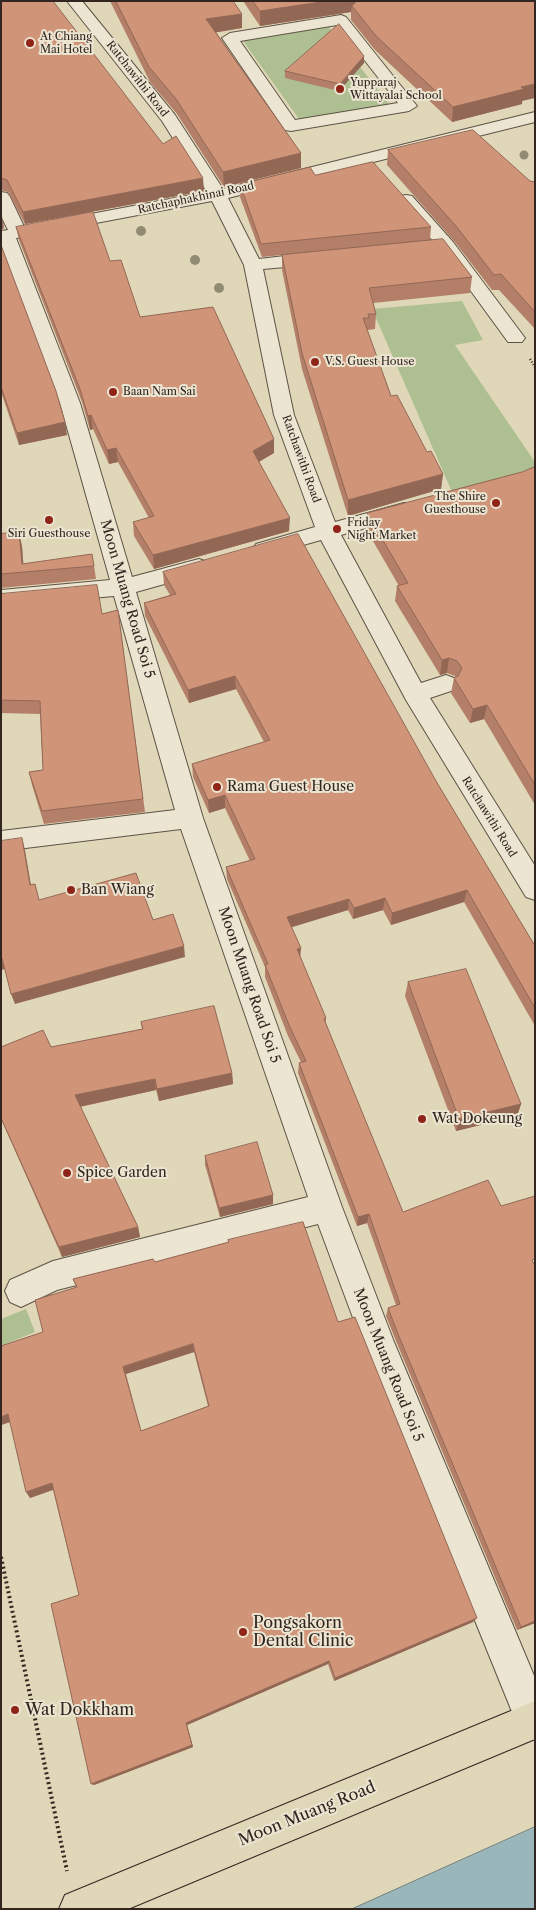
<!DOCTYPE html>
<html>
<head>
<meta charset="utf-8">
<style>
	body { margin:0 }
	#map { position:relative; width:536px; height:1910px; overflow:hidden; background:#e0d7b8; font-family:"Libre Caslon Text",serif }
	canvas { display:block }
	.frame { position:absolute; inset:0; border:2px solid #332520; pointer-events:none }
</style>
</head>
<body>
<div id="map">
<canvas width="536" height="1910"></canvas>
<div class="frame"></div>
</div>
<script>
const ctx = document.querySelector('canvas').getContext('2d');
ctx.lineJoin = 'round';
function fill(path, color) {
  ctx.fillStyle = color;
  ctx.fill(path, 'evenodd');
}
function trace(path, color, width, dash) {
  ctx.strokeStyle = color;
  ctx.lineWidth = width;
  ctx.lineCap = dash ? 'butt' : 'round';
  ctx.setLineDash(dash || []);
  ctx.stroke(path);
}
function write(font, color, halo, rows, align = 'center') {
  ctx.font = font + ' "Libre Caslon Text",serif';
  ctx.lineWidth = 4;
  ctx.setLineDash([]);
  ctx.textBaseline = 'middle';
  ctx.strokeStyle = halo;
  ctx.fillStyle = color;
  for (const [text, x, y, turn = 0] of rows) {
    ctx.save();
    ctx.translate(x, y);
    ctx.rotate((+turn || 0) * Math.PI / 180);
    ctx.textAlign = isNaN(turn) ? turn : align;
    if (halo) ctx.strokeText(text, 0, 0);
    ctx.fillText(text, 0, 0);
    ctx.restore();
  }
}
fill(new Path2D(`
	M 329,27 L 389,104 L 299,119 L 243,41 Z
	M 462,301 L 483,340 L 455,345 L 535,462 L 535,468 L 452,492 L 372,309 Z
	M 26,1309 L 35,1332 L 1,1346 L 1,1319 Z`), '#aebf92');
const water = new Path2D(`
	M 535,1827 L 535,1909 L 352,1909 Z`);
fill(water, '#99b7ba');
trace(water, '#707d7c', 1);
const minor = new Path2D(`
	M 67,1 L 82,1 L 175,115 L 223,189 L 535,112 L 535,122 L 228,198 L 259,259 L 319,252 L 325,254 L 328,258 L 325,262 L 319,264 L 263,269 L 294,415 L 335,522 L 404,503 L 412,505 L 415,510 L 412,515 L 341,535 L 421,683 L 446,675 L 454,678 L 458,684 L 454,690 L 430,698 L 535,866 L 535,900 L 526,897 L 406,700 L 321,540 L 264,556 L 256,554 L 253,549 L 256,544 L 315,527 L 274,415 L 244,265 L 212,201 L 59,230 L 53,229 L 50,225 L 53,221 L 59,220 L 207,192 L 162,121 Z
	M 341,15 L 346,17 L 417,106 L 409,111 L 291,131 L 285,130 L 222,38 L 230,33 ZM 337,25 L 398,103 L 295,120 L 240,41 Z
	M 1,192 L 7,193 L 10,197 L 27,233 L 24,237 L 16,238 L 80,403 L 132,577 L 199,559 L 207,562 L 210,567 L 207,572 L 136,592 L 203,818 L 342,1207 L 394,1342 L 535,1678 L 534,1740 L 521,1734 L 362,1342 L 318,1224 L 57,1290 L 21,1307 L 10,1302 L 5,1291 L 10,1280 L 53,1261 L 308,1197 L 181,829 L 1,851 L 1,831 L 175,810 L 114,596 L 1,606 L 1,590 L 110,580 L 60,403 L 1,246 L 1,231 L 8,230 L 1,216 Z
	M 406,195 L 412,196 L 453,242 L 525,338 L 522,342 L 508,342 L 441,250 L 397,200 L 400,196 Z`);
const major = new Path2D(`
	M 535,1701 L 535,1739 L 128,1909 L 59,1909 L 65,1895 Z`);
trace(minor, '#5e5246', 2);
trace(major, '#332520', 2);
trace(new Path2D(`
	M 530,359 L 535,367`), '#332520', 2.5, [1, 2]);
trace(new Path2D(`
	M 1,1557 L 67,1871`), '#332520', 4, [2, 3]);
fill(minor, '#ebe5d1');
fill(major, '#e0d7b8');
ctx.fillStyle = '#928b74';
for (const [x, y, r] of [
	[524,155,4.5],
	[141,231,5],
	[195,260,5],
	[219,288,5]
]) {
  ctx.beginPath();
  ctx.arc(x, y, r, 0, 2 * Math.PI);
  ctx.fill();
}
fill(new Path2D(`
	M 1,1 L 163,144 L 204,191 L 25,224 L 8,192 L 1,190 Z
	M 110,1 L 233,1 L 242,28 L 216,32 L 301,153 L 301,168 L 224,187 L 177,114 L 150,82 Z
	M 243,1 L 535,1 L 522,104 L 452,122 L 375,50 L 351,20 L 351,12 L 260,26 Z
	M 364,63 L 339,91 L 285,78 L 285,71 Z
	M 388,150 L 535,182 L 535,329 L 499,290 L 492,290 L 454,241 L 387,165 Z
	M 315,175 L 431,227 L 430,240 L 472,277 L 470,293 L 373,303 L 376,314 L 375,329 L 368,330 L 368,333 L 391,396 L 427,452 L 443,474 L 441,489 L 348,516 L 302,369 L 282,270 L 282,255 L 262,257 L 240,197 L 240,184 Z
	M 16,227 L 110,261 L 140,317 L 274,453 L 259,462 L 289,531 L 154,569 L 134,536 L 133,522 L 149,518 L 118,462 L 109,464 L 93,429 L 90,430 L 82,402 L 19,240 Z
	M 1,245 L 67,435 L 19,445 L 1,392 Z
	M 535,467 L 535,805 L 484,719 L 470,723 L 451,693 L 454,678 L 455,677 L 455,676 L 447,673 L 440,675 L 395,601 L 397,586 L 399,586 L 366,529 L 367,513 L 522,472 Z
	M 1,534 L 22,546 L 23,564 L 94,566 L 96,579 L 1,588 Z
	M 163,572 L 436,781 L 535,946 L 535,1026 L 464,902 L 391,925 L 383,910 L 353,919 L 348,910 L 291,927 L 300,958 L 326,1018 L 326,1023 L 535,1623 L 517,1630 L 396,1341 L 386,1316 L 388,1308 L 396,1305 L 367,1223 L 357,1226 L 298,1073 L 299,1063 L 301,1062 L 288,1036 L 265,977 L 265,967 L 227,879 L 226,867 L 250,861 L 225,808 L 209,813 L 193,777 L 192,764 L 264,742 L 236,689 L 189,703 L 145,616 L 144,603 L 170,595 L 164,585 Z
	M 1,594 L 102,614 L 118,610 L 145,812 L 44,824 L 32,785 L 29,772 L 43,770 L 40,714 L 1,713 Z
	M 408,982 L 521,1104 L 517,1116 L 456,1131 L 405,996 Z
	M 141,1022 L 232,1073 L 233,1084 L 159,1101 L 156,1090 L 80,1107 L 138,1227 L 140,1237 L 62,1257 L 1,1119 L 1,1047 L 51,1047 L 142,1029 Z
	M 205,1156 L 273,1195 L 273,1204 L 220,1217 L 205,1165 Z
	M 228,1240 L 338,1322 L 473,1622 L 334,1681 L 328,1664 L 187,1725 L 193,1747 L 94,1785 L 79,1595 L 53,1490 L 30,1498 L 10,1422 L 1,1425 L 1,1346 L 43,1332 L 76,1287 L 73,1279 L 155,1262 L 229,1242 ZM 194,1352 L 208,1406 L 141,1431 L 126,1374 Z`), '#b37f68');
fill(new Path2D(`
	M 328,1 L 362,1 L 352,6 L 351,12 L 260,26 L 260,11 Z
	M 242,14 L 242,28 L 207,34 L 206,19 Z
	M 364,56 L 364,63 L 339,91 L 340,84 Z
	M 535,84 L 535,98 L 522,101 L 522,104 L 452,122 L 453,107 L 521,87 Z
	M 301,153 L 301,168 L 224,187 L 223,172 Z
	M 203,178 L 204,191 L 25,224 L 23,212 Z
	M 1,216 L 2,216 L 4,228 L 1,230 Z
	M 91,415 L 93,429 L 90,430 L 88,416 Z
	M 65,422 L 67,435 L 19,445 L 17,433 Z
	M 274,439 L 274,453 L 253,465 L 253,451 Z
	M 116,448 L 118,462 L 109,464 L 107,450 Z
	M 443,474 L 441,489 L 348,516 L 348,500 Z
	M 290,518 L 289,531 L 154,569 L 153,555 Z
	M 19,532 L 22,546 L 24,572 L 22,564 Z
	M 449,658 L 447,673 L 440,675 L 442,660 Z
	M 235,676 L 236,689 L 189,703 L 188,690 Z
	M 487,705 L 484,719 L 470,723 L 473,709 Z
	M 225,795 L 225,808 L 209,813 L 208,800 Z
	M 22,838 L 25,850 L 33,897 L 30,885 Z
	M 467,890 L 464,902 L 391,925 L 392,913 Z
	M 385,898 L 383,910 L 353,919 L 354,908 Z
	M 349,899 L 348,910 L 286,929 L 287,917 Z
	M 184,946 L 185,957 L 15,1004 L 11,994 Z
	M 301,948 L 300,960 L 297,949 Z
	M 1,958 L 2,958 L 5,969 L 1,970 Z
	M 232,1073 L 233,1084 L 159,1101 L 157,1089 Z
	M 155,1079 L 156,1090 L 78,1107 L 75,1095 Z
	M 521,1104 L 517,1116 L 456,1131 L 459,1119 Z
	M 273,1195 L 273,1204 L 220,1217 L 219,1208 Z
	M 369,1214 L 367,1223 L 357,1226 L 358,1217 Z
	M 138,1227 L 140,1237 L 62,1257 L 59,1247 Z
	M 193,1344 L 194,1352 L 126,1374 L 123,1367 Z
	M 8,1414 L 13,1421 L 1,1425 L 1,1417 Z
	M 52,1483 L 55,1489 L 30,1498 L 26,1492 Z
	M 477,1618 L 473,1622 L 334,1681 L 335,1678 Z
	M 535,1621 L 535,1623 L 517,1630 L 521,1627 Z
	M 329,1661 L 328,1664 L 187,1725 L 193,1747 L 94,1785 L 91,1784 L 186,1723 Z`), '#926855');
const building = new Path2D(`
	M 1,1 L 53,1 L 163,144 L 176,136 L 203,178 L 23,212 L 7,180 L 1,178 Z
	M 116,1 L 233,1 L 242,14 L 206,19 L 301,153 L 223,172 L 176,99 L 149,67 Z
	M 253,1 L 328,1 L 260,11 Z
	M 357,1 L 535,1 L 535,84 L 521,87 L 524,89 L 453,107 L 376,36 L 352,6 Z
	M 339,24 L 364,56 L 340,84 L 285,71 Z
	M 473,130 L 530,181 L 535,182 L 535,312 L 501,274 L 494,275 L 456,226 L 388,150 Z
	M 373,162 L 431,227 L 261,244 L 240,184 L 310,167 L 315,175 Z
	M 93,212 L 110,261 L 121,260 L 140,317 L 213,307 L 274,439 L 253,451 L 290,518 L 153,555 L 133,522 L 154,516 L 116,448 L 107,450 L 91,415 L 88,416 L 80,389 L 16,227 Z
	M 443,239 L 472,277 L 369,288 L 376,314 L 368,314 L 369,318 L 363,318 L 391,396 L 397,395 L 427,452 L 431,451 L 443,474 L 348,500 L 302,353 L 282,255 Z
	M 1,245 L 56,391 L 65,422 L 17,433 L 1,387 Z
	M 535,467 L 535,785 L 487,705 L 473,709 L 454,678 L 458,676 L 462,668 L 457,661 L 449,658 L 442,660 L 397,586 L 408,583 L 367,513 L 522,472 Z
	M 19,532 L 22,564 L 92,554 L 94,566 L 1,574 L 1,534 Z
	M 298,534 L 436,781 L 535,946 L 535,1008 L 467,890 L 392,913 L 385,898 L 354,908 L 349,899 L 287,917 L 301,948 L 297,949 L 326,1018 L 324,1019 L 403,1212 L 488,1180 L 501,1206 L 535,1196 L 535,1259 L 532,1260 L 535,1266 L 535,1621 L 521,1627 L 398,1334 L 388,1308 L 400,1304 L 369,1214 L 358,1217 L 299,1063 L 306,1061 L 289,1025 L 265,965 L 268,964 L 226,867 L 255,859 L 225,795 L 208,800 L 192,764 L 270,740 L 235,676 L 188,690 L 144,603 L 176,594 L 163,572 Z
	M 97,585 L 102,614 L 118,610 L 143,799 L 42,811 L 29,772 L 43,770 L 40,701 L 1,700 L 1,594 Z
	M 22,838 L 30,885 L 35,884 L 39,900 L 136,873 L 153,920 L 173,914 L 184,946 L 11,994 L 2,958 L 1,958 L 1,841 Z
	M 466,969 L 521,1104 L 459,1119 L 408,982 Z
	M 214,1006 L 232,1073 L 157,1089 L 155,1079 L 75,1095 L 138,1227 L 59,1247 L 1,1118 L 1,1047 L 43,1030 L 51,1047 L 143,1029 L 141,1022 Z
	M 257,1142 L 273,1195 L 219,1208 L 205,1156 Z
	M 303,1222 L 338,1322 L 355,1317 L 477,1618 L 335,1678 L 329,1661 L 186,1723 L 192,1745 L 91,1784 L 51,1604 L 79,1595 L 52,1483 L 26,1492 L 8,1414 L 1,1417 L 1,1346 L 43,1332 L 35,1300 L 77,1287 L 73,1279 L 153,1259 L 155,1262 L 229,1242 L 228,1240 ZM 193,1344 L 209,1406 L 141,1431 L 123,1367 Z`);
fill(building, '#d09479');
trace(building, '#926855', 1);
for (const [x, y, r, color] of [
	[30,43,5,"#8f2418"],
	[340,89,5,"#8f2418"],
	[315,362,5,"#8f2418"],
	[113,392,5,"#8f2418"],
	[496,503,5,"#8f2418"],
	[49,520,5,"#8f2418"],
	[337,529,5,"#8f2418"],
	[217,787,5,"#8f2418"],
	[71,890,5,"#8f2418"],
	[422,1119,5,"#8f2418"],
	[67,1173,5,"#8f2418"],
	[243,1632,5,"#8f2418"],
	[15,1710,5,"#8f2418"]
]) {
  const dot = new Path2D();
  dot.arc(x, y, r, 0, 2 * Math.PI);
  ctx.fillStyle = color;
  ctx.fill(dot);
  trace(dot, '#ebe5d1', 2);
}
write('11px', '#332520', '#ebe5d1', [
	["At Chiang",40,37],
	["Mai Hotel",40,50],
	["Yupparaj",350,83],
	["Wittayalai School",350,96],
	["V.S. Guest House",325,362],
	["Baan Nam Sai",123,392],
	["The Shire",486,497,"right"],
	["Guesthouse",486,510,"right"],
	["Friday",347,523],
	["Night Market",347,536],
	["Siri Guesthouse",49,534,"center"]
], 'left');
write('11px', '#332520', '#ebe5d1', [
	["Ratchawithi Road",137,79,52],
	["Ratchaphakhinai Road",196,198,-12],
	["Ratchawithi Road",301,459,70],
	["Ratchawithi Road",489,817,58]
]);
write('14px', '#332520', '#ebe5d1', [
	["Moon Muang Road Soi 5",127,599,74],
	["Moon Muang Road Soi 5",249,985,71],
	["Moon Muang Road Soi 5",388,1365,68]
]);
write('14px', '#332520', '#ebe5d1', [
	["Rama Guest House",227,787],
	["Ban Wiang",81,890],
	["Wat Dokeung",432,1119],
	["Spice Garden",77,1173]
], 'left');
write('16px', '#332520', '#ebe5d1', [
	["Pongsakorn",253,1623],
	["Dental Clinic",253,1641],
	["Wat Dokkham",25,1710]
], 'left');
write('16px', '#332520', '#ebe5d1', [
	["Moon Muang Road",307,1814,-22]
]);
</script>
</body>
</html>
